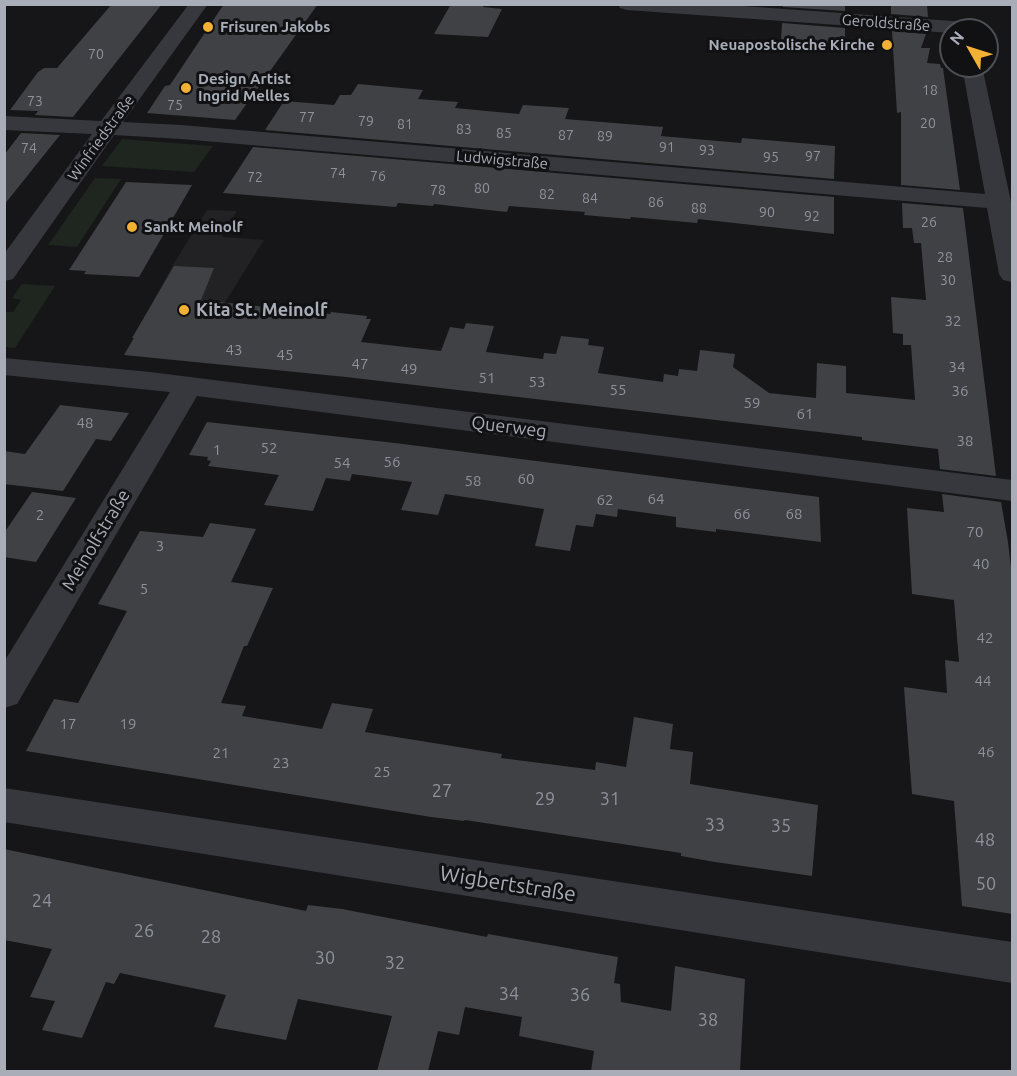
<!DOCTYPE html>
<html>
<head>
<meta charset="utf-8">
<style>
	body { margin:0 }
	#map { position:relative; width:1017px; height:1076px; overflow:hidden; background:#161618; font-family:Ubuntu,sans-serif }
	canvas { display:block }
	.frame { position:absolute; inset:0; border:6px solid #a8adb8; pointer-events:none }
	.north { position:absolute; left:939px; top:18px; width:60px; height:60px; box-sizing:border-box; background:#111113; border:2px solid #4d4f55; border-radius:50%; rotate:309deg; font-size:16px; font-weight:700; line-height:24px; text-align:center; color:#a8adb8 }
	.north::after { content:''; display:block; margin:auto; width:21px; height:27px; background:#f2b134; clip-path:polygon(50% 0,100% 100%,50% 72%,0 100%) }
</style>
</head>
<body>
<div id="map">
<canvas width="1017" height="1076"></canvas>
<div class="frame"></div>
<div class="north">N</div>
</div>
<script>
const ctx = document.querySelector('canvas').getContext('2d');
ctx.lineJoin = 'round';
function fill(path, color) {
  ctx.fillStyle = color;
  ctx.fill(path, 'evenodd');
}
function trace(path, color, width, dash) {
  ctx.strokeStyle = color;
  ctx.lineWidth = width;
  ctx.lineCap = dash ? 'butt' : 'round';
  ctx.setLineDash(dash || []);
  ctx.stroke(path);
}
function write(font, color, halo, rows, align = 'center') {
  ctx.font = font + ' Ubuntu,sans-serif';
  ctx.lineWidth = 6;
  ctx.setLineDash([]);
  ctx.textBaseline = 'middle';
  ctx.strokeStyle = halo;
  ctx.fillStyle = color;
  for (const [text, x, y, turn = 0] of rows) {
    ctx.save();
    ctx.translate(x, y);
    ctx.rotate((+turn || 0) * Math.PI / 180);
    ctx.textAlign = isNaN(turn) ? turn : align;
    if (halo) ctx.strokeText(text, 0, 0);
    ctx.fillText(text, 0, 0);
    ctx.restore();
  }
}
fill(new Path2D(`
	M 207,210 L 237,211 L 222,237 L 264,240 L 189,360 L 124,355 L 173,265 Z`), '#222225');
fill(new Path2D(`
	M 122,139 L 213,146 L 194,172 L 102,166 Z
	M 95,178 L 121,179 L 77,247 L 48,245 Z
	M 22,284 L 55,286 L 15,348 L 5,347 L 5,312 L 13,312 L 21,300 L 12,298 Z`), '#1e261f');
fill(new Path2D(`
	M 112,4 L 162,4 L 73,117 L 35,115 L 38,111 L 10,110 L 38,72 L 44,68 L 57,68 Z
	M 224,4 L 318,4 L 235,120 L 147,113 L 165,86 L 170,85 Z
	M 451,4 L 485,4 L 483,7 L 502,9 L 488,37 L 434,34 Z
	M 783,4 L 845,4 L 845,11 L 783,7 Z
	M 891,4 L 927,4 L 928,17 L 891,14 Z
	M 782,23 L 845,28 L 845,46 L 781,41 Z
	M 892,31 L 926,34 L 921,48 L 930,48 L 927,63 L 940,64 L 941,68 L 943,68 L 960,190 L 901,185 L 901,112 L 897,113 Z
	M 358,84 L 423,90 L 418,99 L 458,102 L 455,108 L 519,114 L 523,105 L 569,108 L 565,119 L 663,127 L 661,136 L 741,143 L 742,138 L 835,146 L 834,179 L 265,130 L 284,101 L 334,105 L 340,95 L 351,95 Z
	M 21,133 L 60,135 L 4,205 L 4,155 Z
	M 253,147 L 834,197 L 834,234 L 698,219 L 697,223 L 631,217 L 630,219 L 584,215 L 585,212 L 509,206 L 507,212 L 434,204 L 433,206 L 398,203 L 396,207 L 223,193 Z
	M 126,182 L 192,185 L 139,277 L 84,274 L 86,271 L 69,270 Z
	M 902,203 L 963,208 L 996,476 L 940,469 L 938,449 L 862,440 L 862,437 L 346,377 L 124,355 L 134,338 L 132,338 L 174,266 L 214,268 L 201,300 L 330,314 L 331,312 L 367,316 L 366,319 L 371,319 L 361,342 L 441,351 L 450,327 L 464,329 L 466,323 L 494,326 L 486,352 L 543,359 L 544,353 L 556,354 L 561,336 L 589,339 L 588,345 L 604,347 L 598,373 L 663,382 L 664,374 L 678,376 L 679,369 L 697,371 L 700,350 L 735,354 L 733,367 L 769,393 L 816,398 L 817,363 L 846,366 L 846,393 L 915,400 L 911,345 L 903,345 L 903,334 L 893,333 L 891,297 L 926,300 L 921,243 L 914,243 L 912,228 L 903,228 Z
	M 60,405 L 129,413 L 111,441 L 96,439 L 63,491 L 4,484 L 4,451 L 25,454 Z
	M 207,422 L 395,443 L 819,497 L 821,542 L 716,529 L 716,532 L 676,527 L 676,517 L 618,509 L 617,517 L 596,514 L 593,527 L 576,525 L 570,551 L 535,546 L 544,509 L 445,494 L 438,515 L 401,510 L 412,482 L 352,474 L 350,481 L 326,478 L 313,511 L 264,505 L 279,475 L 208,466 L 211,461 L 207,460 L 208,457 L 189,455 Z
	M 32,492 L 76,498 L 36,562 L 4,557 L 4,533 Z
	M 942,494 L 1001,502 L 1008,542 L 1012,576 L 1012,914 L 962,906 L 954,801 L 912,794 L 904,687 L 947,693 L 945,660 L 959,662 L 954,600 L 912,594 L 907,508 L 944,512 Z
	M 210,523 L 256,529 L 231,582 L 273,588 L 247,646 L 244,646 L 221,703 L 246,706 L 242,716 L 322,729 L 332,703 L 373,709 L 365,732 L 502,754 L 501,758 L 595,770 L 596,762 L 626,767 L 634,717 L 673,724 L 670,749 L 693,752 L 690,784 L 818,805 L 812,876 L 715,862 L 681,856 L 681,853 L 465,820 L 464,821 L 431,817 L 26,751 L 54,699 L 78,703 L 127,611 L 98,604 L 140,531 L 203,537 Z
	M 4,849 L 306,911 L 308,905 L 342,909 L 487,937 L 488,934 L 618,957 L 614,983 L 620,984 L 621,1002 L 671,1011 L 675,966 L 745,979 L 740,1071 L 591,1071 L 594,1051 L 519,1036 L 522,1017 L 465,1007 L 459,1035 L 438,1031 L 428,1071 L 377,1071 L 392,1016 L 298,999 L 286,1040 L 214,1027 L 226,995 L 120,973 L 114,984 L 106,982 L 82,1038 L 42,1030 L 55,1001 L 30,997 L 52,949 L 4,940 Z`), '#404145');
fill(new Path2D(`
	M 189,4 L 208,4 L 123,122 L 181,125 L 985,194 L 962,66 L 982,66 L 1011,202 L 1012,282 L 1003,280 L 999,274 L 987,208 L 181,139 L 114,135 L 13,279 L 4,281 L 4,254 L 92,134 L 4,130 L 4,116 L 101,121 Z
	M 618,4 L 715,4 L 966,22 L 973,24 L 976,28 L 974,30 L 951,30 L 951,33 L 627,10 L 620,8 Z
	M 4,358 L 150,372 L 1012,480 L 1012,501 L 197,396 L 17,704 L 4,708 L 4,662 L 170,392 L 4,375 Z
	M 4,788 L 1012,942 L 1012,983 L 4,822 Z`), '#37383d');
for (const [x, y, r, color] of [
	[208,27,6,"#f2b134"],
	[887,45,6,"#f2b134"],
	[186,88,6,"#f2b134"],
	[132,227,6,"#f2b134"],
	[184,310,6,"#f2b134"]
]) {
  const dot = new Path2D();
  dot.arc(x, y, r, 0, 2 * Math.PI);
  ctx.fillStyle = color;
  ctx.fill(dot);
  trace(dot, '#111113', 2);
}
write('14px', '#8e929b', null, [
	["70",96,54],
	["18",930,90],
	["73",35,101],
	["75",175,105],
	["77",307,117],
	["79",366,121],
	["20",928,123],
	["81",405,124],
	["83",464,129],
	["85",504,133],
	["87",566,135],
	["89",605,136],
	["91",667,147],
	["74",29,148],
	["93",707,150],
	["97",813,156],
	["95",771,157],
	["74",338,173],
	["76",378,176],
	["72",255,177],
	["80",482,188],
	["78",438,190],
	["82",547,194],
	["84",590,198],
	["86",656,202],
	["88",699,208],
	["90",767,212],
	["92",812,216],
	["26",929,222],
	["28",945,257],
	["30",948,280]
]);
write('15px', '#a8adb8', '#111113', [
	["Geroldstraße",886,23,4],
	["Winfriedstraße",101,138,-54],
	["Ludwigstraße",502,160,5]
]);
write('bold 15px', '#a8adb8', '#111113', [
	["Frisuren Jakobs",220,27],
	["Neuapostolische Kirche",875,45,"right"],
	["Design Artist",198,79],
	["Ingrid Melles",198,96],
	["Sankt Meinolf",144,227]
], 'left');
write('15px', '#8e929b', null, [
	["32",953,321],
	["43",234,350],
	["45",285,355],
	["47",360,364],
	["34",957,367],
	["49",409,369],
	["51",487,378],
	["53",537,382],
	["55",618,390],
	["36",960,391],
	["59",752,403],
	["61",805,414],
	["48",85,423],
	["38",965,441],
	["52",269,448],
	["1",217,450],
	["56",392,462],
	["54",342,463],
	["60",526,479],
	["58",473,481],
	["64",656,499],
	["62",605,500],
	["66",742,514],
	["68",794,514],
	["2",40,515],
	["70",975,532],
	["3",160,546],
	["40",981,564],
	["5",144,589],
	["42",985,638],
	["44",983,681],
	["17",68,724],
	["19",128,724],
	["46",986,752],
	["21",221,753],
	["23",281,763],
	["25",382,772]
]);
write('bold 18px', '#a8adb8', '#111113', [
	["Kita St. Meinolf",196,310]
], 'left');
write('18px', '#a8adb8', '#111113', [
	["Querweg",509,427,7],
	["Meinolfstraße",96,540,-59]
]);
write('18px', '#8e929b', null, [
	["27",442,791],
	["29",545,799],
	["31",610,799],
	["33",715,825],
	["35",781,826],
	["48",985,840],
	["50",986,884],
	["24",42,901],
	["26",144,931],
	["28",211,937],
	["30",325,958],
	["32",395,963],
	["34",509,994],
	["36",580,995],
	["38",708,1020]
]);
write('21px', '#a8adb8', '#111113', [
	["Wigbertstraße",508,884,9]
]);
</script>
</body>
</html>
